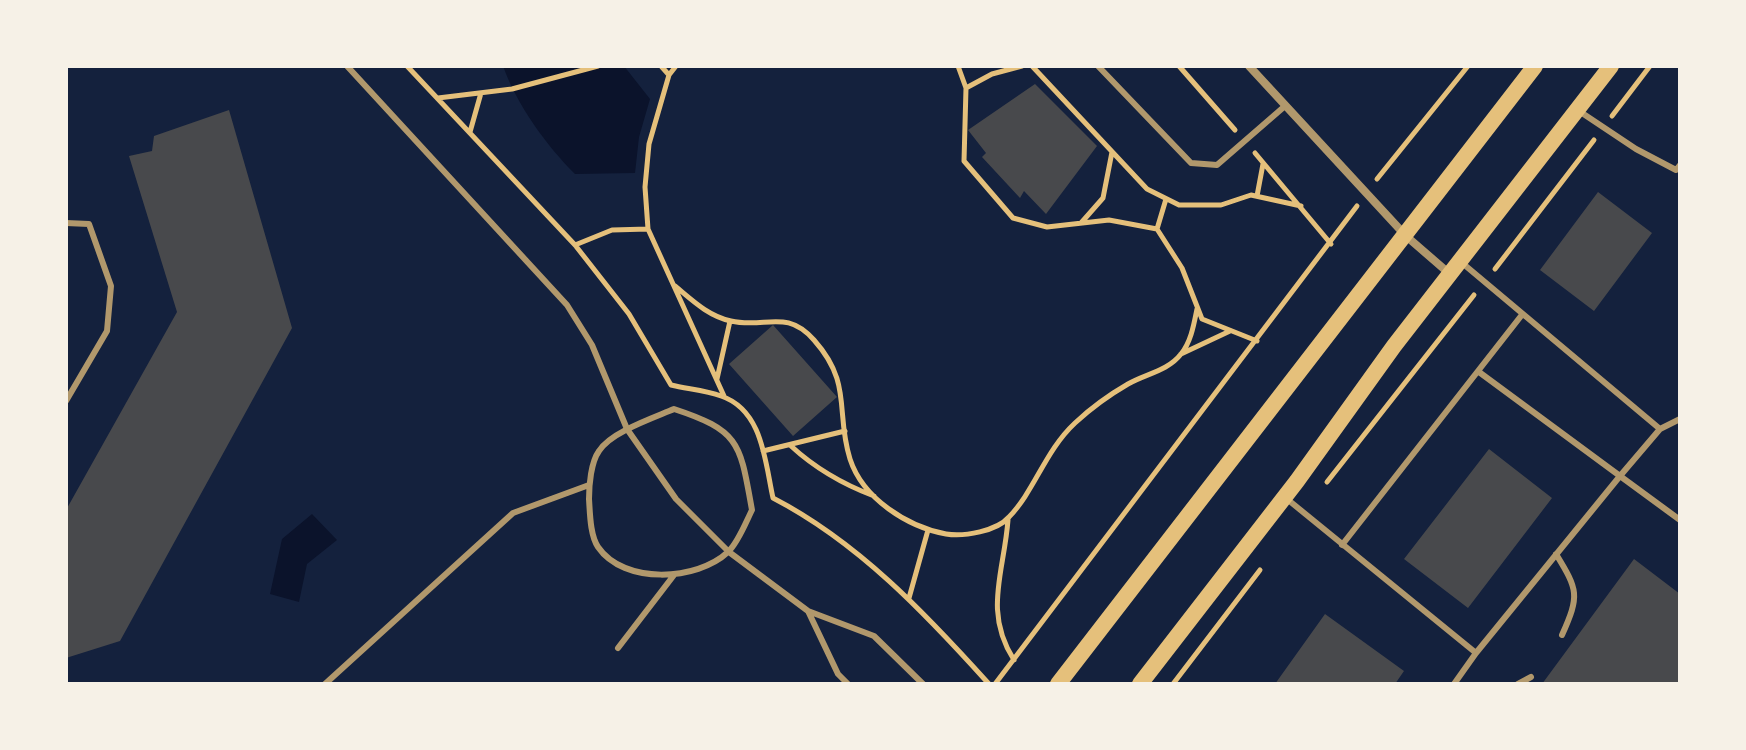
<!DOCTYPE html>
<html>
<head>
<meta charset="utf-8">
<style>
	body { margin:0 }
	#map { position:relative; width:1746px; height:750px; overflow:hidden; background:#14213d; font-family:"Nunito Sans",sans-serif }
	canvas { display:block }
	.frame { position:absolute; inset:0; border:68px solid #f6f1e7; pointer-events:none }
</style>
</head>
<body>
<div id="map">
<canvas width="1746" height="750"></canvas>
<div class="frame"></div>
</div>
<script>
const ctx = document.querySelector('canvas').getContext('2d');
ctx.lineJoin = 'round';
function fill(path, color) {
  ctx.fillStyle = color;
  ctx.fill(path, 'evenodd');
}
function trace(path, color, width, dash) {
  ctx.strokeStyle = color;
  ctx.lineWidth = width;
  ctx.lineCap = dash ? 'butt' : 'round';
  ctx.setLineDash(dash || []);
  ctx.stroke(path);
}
fill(new Path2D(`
	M 503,66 L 624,66 L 650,99 L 639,137 L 635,173 L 575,174 C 546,145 517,105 503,66 Z
	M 312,514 L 337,540 L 307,564 L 299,602 L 270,594 L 282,539 Z`), '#0b132b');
fill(new Path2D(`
	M 1035,84 L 1097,146 L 1046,214 L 1024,191 L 1020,198 L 982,157 L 986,153 L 968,130 Z
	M 229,110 L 292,328 L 120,641 L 66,658 L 66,510 L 177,312 L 129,156 L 152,151 L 154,136 Z
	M 1598,192 L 1652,233 L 1594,311 L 1540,270 Z
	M 773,325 L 837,397 L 793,436 L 729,364 Z
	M 1489,449 L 1552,498 L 1468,608 L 1404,559 Z
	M 1634,559 L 1680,594 L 1680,684 L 1542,684 Z
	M 1325,614 L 1404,671 L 1395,684 L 1275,684 Z`), '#48494c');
trace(new Path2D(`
	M 407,66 L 575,245 L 629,314 L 671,385 C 687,389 705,390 721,396 C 763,410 765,462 773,498 C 858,542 925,613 989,684
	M 661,66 L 669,75 L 649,144 L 645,187 L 648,229 L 724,396
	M 958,66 L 966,88 L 964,161 L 1013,218 L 1047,227 L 1109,220 L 1157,229 L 1182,268 L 1202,319 L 1257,341
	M 1032,66 L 1147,189 L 1179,205 L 1221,205 L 1251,195 L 1301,206
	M 1179,66 L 1235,130
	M 669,75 L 676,66
	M 966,88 L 992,74 L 1022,66
	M 438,98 L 512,89 L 598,66
	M 1612,116 L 1650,66
	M 470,132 L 481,93
	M 1255,153 L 1331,244
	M 1377,179 L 1468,66
	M 1257,196 L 1263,164
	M 1081,223 L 1103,198 L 1112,152
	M 1157,229 L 1166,199
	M 575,245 L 612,230 L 648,229
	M 1495,269 L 1594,140
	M 675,286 C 692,300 708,316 731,321 C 765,329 786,308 814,340 C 853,384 835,411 850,459 C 863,499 908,527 946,534 C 964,537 997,531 1009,517 C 1035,490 1045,451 1075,423 C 1091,408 1109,395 1128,384 C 1145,374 1168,371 1181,354 C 1191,342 1194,324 1197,309
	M 1181,354 L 1230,331
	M 717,379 L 730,321
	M 791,446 C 816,469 842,484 874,496
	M 763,451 L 845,431
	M 1327,482 L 1474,295
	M 1008,520 C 1004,573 983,611 1014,660
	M 909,598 L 928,530
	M 995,684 L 1357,206
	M 1173,684 L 1260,570`), '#e5c07b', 5);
trace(new Path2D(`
	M 347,66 L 567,305 L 592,345 L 627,429 L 676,499 L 729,552 L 808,611
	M 1098,66 L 1191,163 L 1217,165 L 1285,106
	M 1579,111 L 1636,149 L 1676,170 L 1680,165
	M 66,223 L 89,224 L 111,286 L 107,331 L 66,401
	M 1461,262 L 1660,429 L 1620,476 L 1479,372
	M 674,409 C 741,431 740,444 752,510 C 746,522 738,543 728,552 C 697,581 624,585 598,547 C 590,535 590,513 589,499 C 589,485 591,462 599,451 C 611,432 653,418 674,409 Z
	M 1660,429 L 1680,419
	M 1287,499 L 1476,653 L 1454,684
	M 1342,545 L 1521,316
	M 1556,554 C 1578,590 1580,595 1562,635
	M 618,648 L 674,575
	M 1476,653 L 1620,476 L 1680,520
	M 325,684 L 513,513 L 589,485
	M 848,684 L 838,674 L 808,611 L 874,636 L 923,684
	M 1518,684 L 1531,677`), '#b1986c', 6);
trace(new Path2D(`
	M 1249,66 L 1406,236 L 1451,275`), '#b1986c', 8);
trace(new Path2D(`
	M 1058,684 L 1535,66
	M 1140,684 L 1297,481 L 1394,346 L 1611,66`), '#e5c07b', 16);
</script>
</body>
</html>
